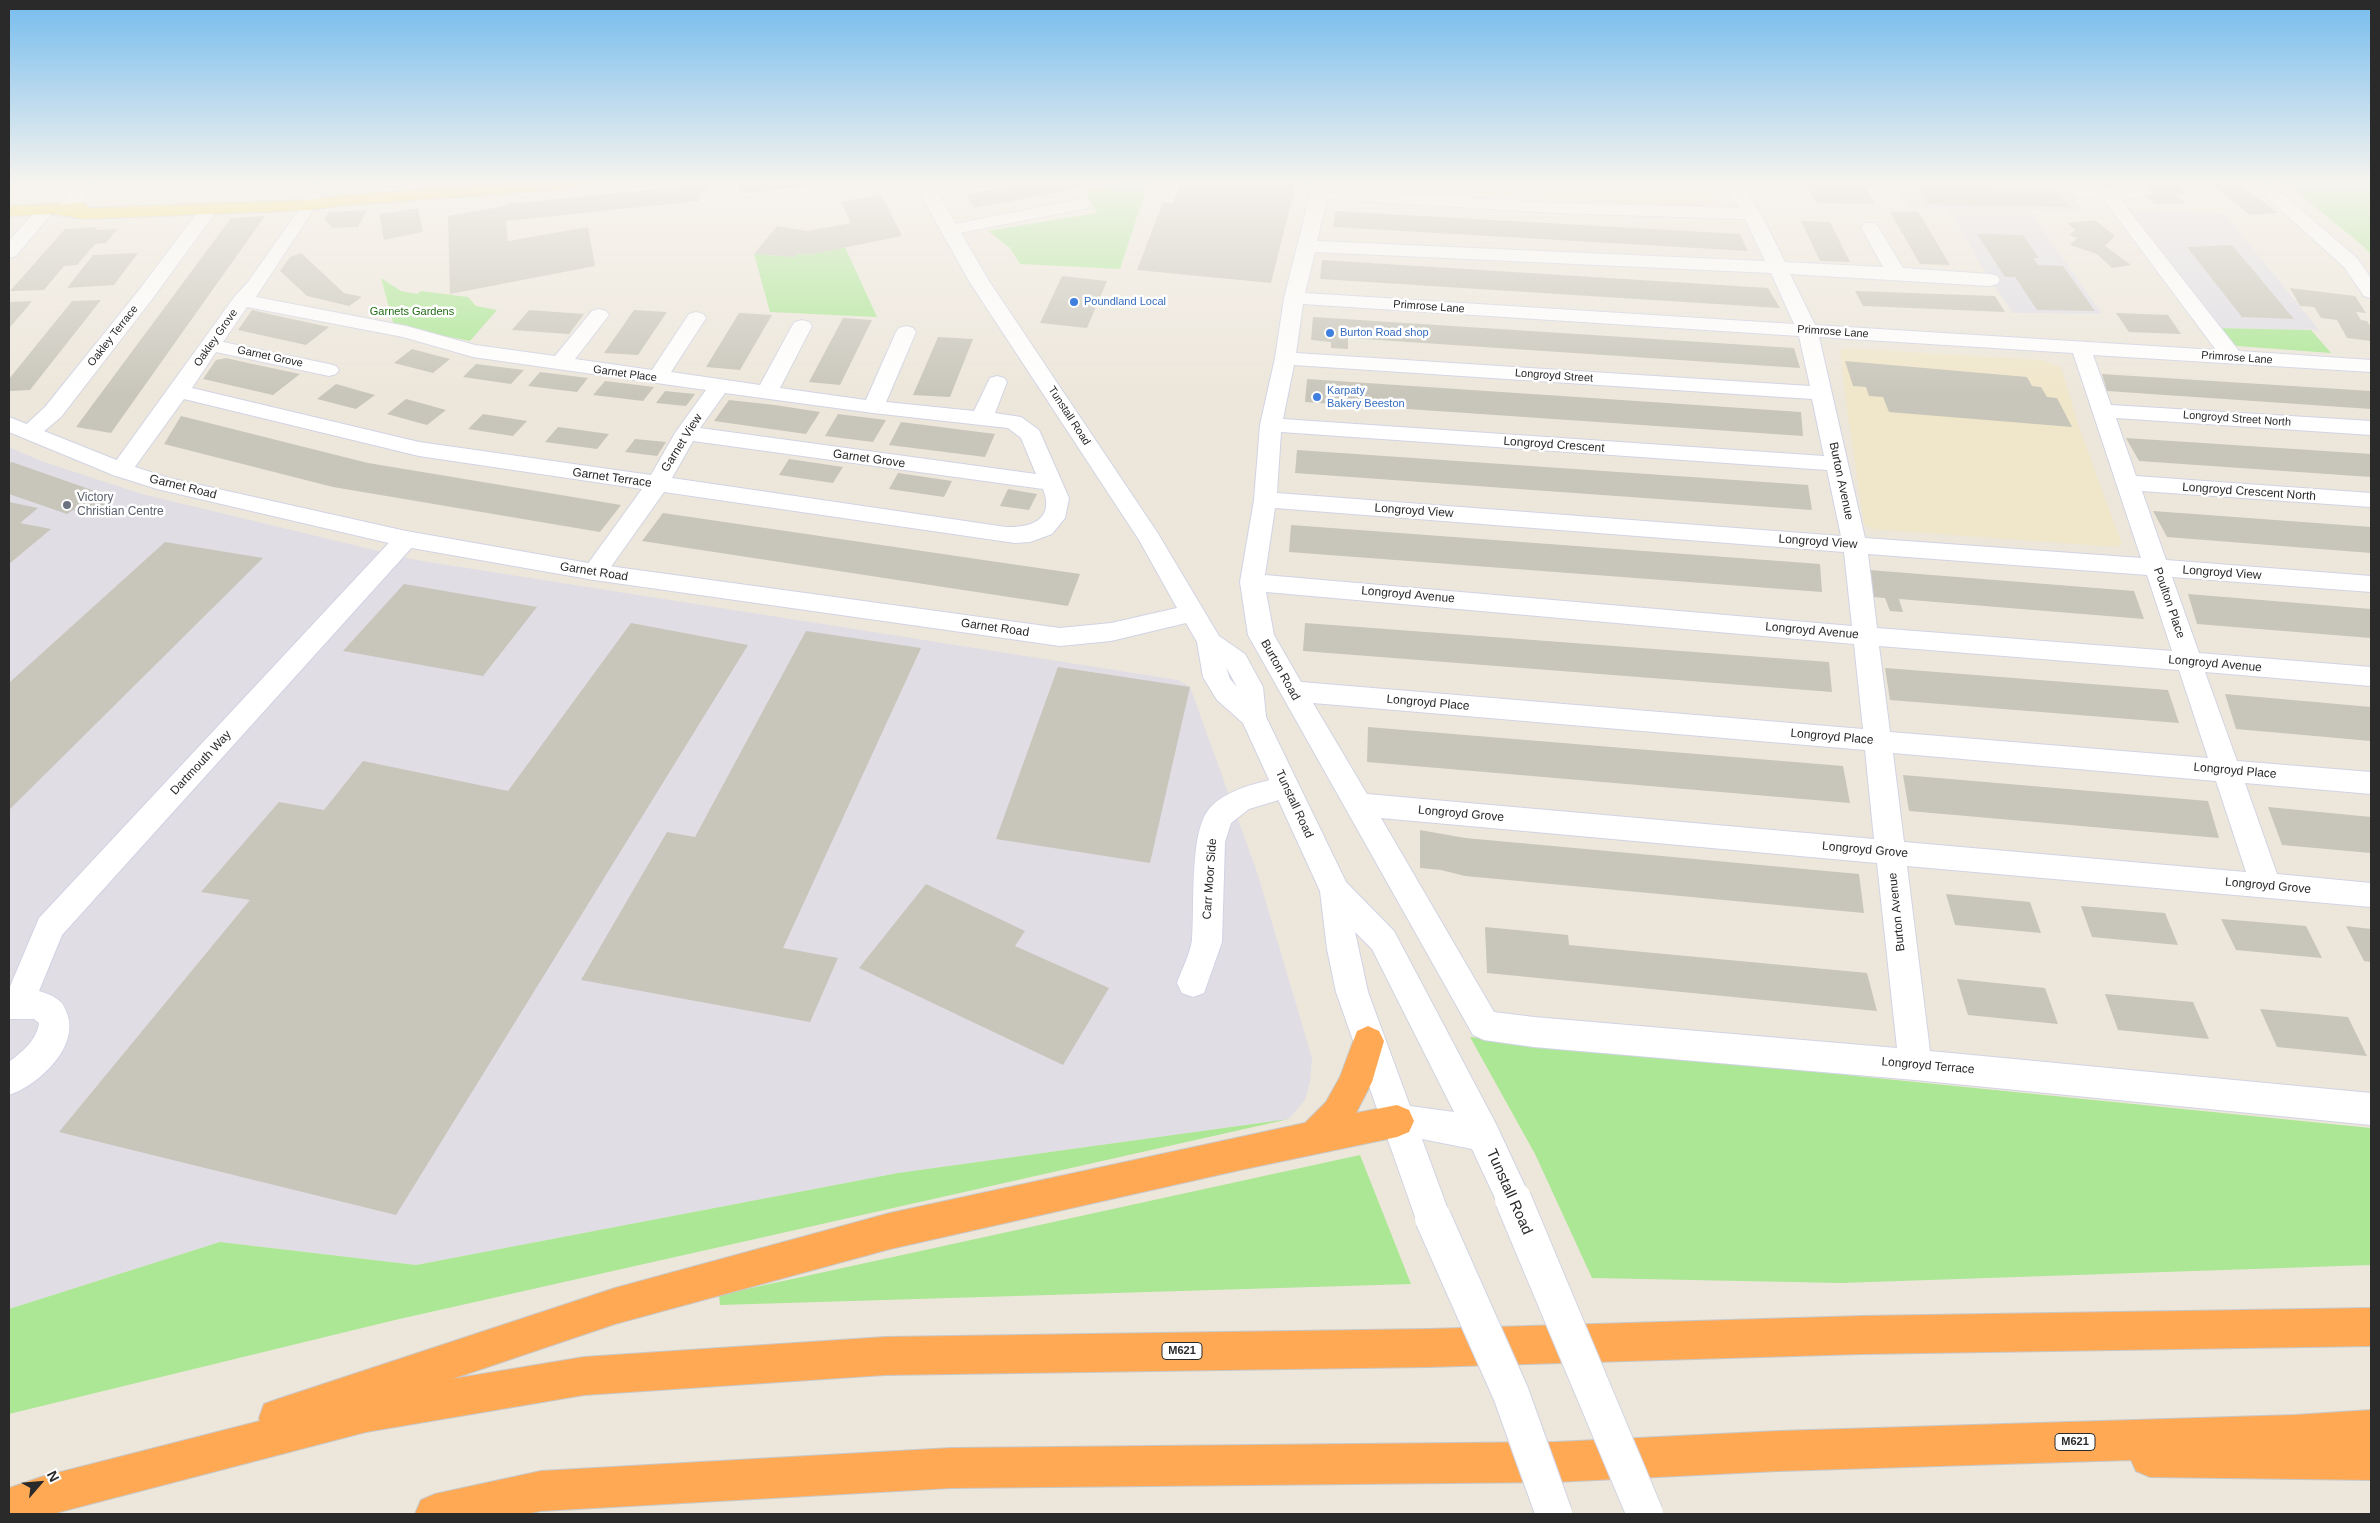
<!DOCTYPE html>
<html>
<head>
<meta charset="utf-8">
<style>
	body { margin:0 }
	#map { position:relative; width:2380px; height:1523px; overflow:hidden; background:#ede7db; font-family:Arial,sans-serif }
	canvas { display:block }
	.frame { position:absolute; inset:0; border:10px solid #2a2a2a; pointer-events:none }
	.north { position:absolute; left:15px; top:1458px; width:50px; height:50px; -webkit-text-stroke:4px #fff; paint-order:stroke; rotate:63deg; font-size:14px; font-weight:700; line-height:20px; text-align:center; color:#2a2a2a }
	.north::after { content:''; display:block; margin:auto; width:18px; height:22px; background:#2a2a2a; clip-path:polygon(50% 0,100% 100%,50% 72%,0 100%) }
</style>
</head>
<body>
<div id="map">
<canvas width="2380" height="1523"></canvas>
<div class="frame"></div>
<div class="north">N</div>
</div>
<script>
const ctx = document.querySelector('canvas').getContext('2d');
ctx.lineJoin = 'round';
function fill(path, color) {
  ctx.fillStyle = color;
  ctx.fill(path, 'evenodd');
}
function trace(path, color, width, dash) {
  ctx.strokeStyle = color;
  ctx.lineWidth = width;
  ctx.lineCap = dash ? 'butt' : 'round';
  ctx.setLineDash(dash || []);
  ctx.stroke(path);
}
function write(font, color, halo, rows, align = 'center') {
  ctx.font = font + ' Arial,sans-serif';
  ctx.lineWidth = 5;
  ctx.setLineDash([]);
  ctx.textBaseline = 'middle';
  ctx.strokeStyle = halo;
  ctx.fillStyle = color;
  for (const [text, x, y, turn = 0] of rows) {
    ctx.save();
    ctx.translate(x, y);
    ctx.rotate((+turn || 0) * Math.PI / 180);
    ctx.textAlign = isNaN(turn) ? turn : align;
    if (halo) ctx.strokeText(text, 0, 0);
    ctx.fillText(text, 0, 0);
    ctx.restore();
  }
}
fill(new Path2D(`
	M 1893,183 L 2063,183 L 2084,210 L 2029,210 L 2102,314 L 2013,313 L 1990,280 L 1948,209 L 1909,207 Z
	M 2119,210 L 2225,214 L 2319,330 L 2216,328 Z
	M 9,447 L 44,462 L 142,494 L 416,560 L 1178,680 L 1190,687 L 1257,872 L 1312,1058 L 1310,1082 L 1305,1100 L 1289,1119 L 898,1173 L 416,1265 L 220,1242 L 9,1309 Z`), '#e0dde5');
fill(new Path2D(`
	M 1356,183 L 1712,183 L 1723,202 L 1721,206 L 1716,209 L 1675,207 L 1364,188 Z
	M 1845,348 L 2043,360 L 2061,367 L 2080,430 L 2122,544 L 2117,547 L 1870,529 L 1864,524 L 1847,409 L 1840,351 Z`), '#f0e6ca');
fill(new Path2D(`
	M 1124,183 L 1148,183 L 1120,269 L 1020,264 L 1010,248 L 988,231 L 1097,213 L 1084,190 Z
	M 2286,183 L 2371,183 L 2371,255 L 2363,246 Z
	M 845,247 L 877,317 L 770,312 L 754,254 L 795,257 L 798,253 L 808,255 Z
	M 381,278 L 401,291 L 417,294 L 421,291 L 468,297 L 476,306 L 497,310 L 470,341 L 394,326 Z
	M 2216,328 L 2311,330 L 2331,353 L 2237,346 L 2231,344 Z
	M 1470,1037 L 2371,1128 L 2371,1265 L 1841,1283 L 1592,1278 L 1535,1154 Z
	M 1289,1119 L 395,1320 L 9,1414 L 9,1309 L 220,1242 L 416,1265 L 898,1173 Z
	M 1360,1155 L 1411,1284 L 720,1305 L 719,1295 Z`), '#ace795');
fill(new Path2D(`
	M 737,183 L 822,183 L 822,184 L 740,194 Z
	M 1029,183 L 1077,183 L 1081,188 L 974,208 L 966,194 Z
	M 1180,183 L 1296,183 L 1271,283 L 1137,270 L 1163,202 L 1173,203 Z
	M 1805,183 L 1863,183 L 1875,204 L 1816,203 Z
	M 2101,183 L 2117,183 L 2121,189 L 2104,188 Z
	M 2141,183 L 2183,183 L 2187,186 L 2179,186 L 2187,194 L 2175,194 L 2185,203 L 2156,204 L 2146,196 L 2155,195 Z
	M 2209,183 L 2239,183 L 2278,213 L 2250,215 Z
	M 706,184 L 709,191 L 701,192 L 700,201 L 506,221 L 508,241 L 588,227 L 595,266 L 450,294 L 448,216 L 505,206 L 506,204 Z
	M 1918,187 L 2057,191 L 2069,207 L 1927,204 Z
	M 881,194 L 902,236 L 808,255 L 798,253 L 795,257 L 754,254 L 777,226 L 808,231 L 851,223 L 841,202 Z
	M 418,208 L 423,232 L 384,240 L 379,214 Z
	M 367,210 L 358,227 L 333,228 L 324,219 L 329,212 Z
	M 1335,211 L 1740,234 L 1748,251 L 1333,227 Z
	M 1918,211 L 1950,265 L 1920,264 L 1890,212 Z
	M 265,216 L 111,433 L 76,427 L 231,218 Z
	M 2095,220 L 2115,236 L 2105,246 L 2131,265 L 2112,268 L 2097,254 L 2070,245 L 2077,238 L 2069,235 L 2075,230 L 2067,223 Z
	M 1801,221 L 1830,222 L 1850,262 L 1820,261 Z
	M 97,227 L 95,230 L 117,229 L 106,243 L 95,244 L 77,265 L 64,266 L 44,290 L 10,291 L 65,229 Z
	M 1977,234 L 2023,235 L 2039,258 L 2033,258 L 2038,265 L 2063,266 L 2095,311 L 2037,310 L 2015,277 L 2005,277 Z
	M 2232,245 L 2294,319 L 2242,317 L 2187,247 Z
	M 138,253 L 114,285 L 67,288 L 93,255 Z
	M 301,253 L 344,293 L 362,297 L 349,306 L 307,296 L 280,271 L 290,257 Z
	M 1322,260 L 1768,288 L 1780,308 L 1320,279 Z
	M 1062,276 L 1107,281 L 1087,328 L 1040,323 Z
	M 2290,288 L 2355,296 L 2366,313 L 2356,312 L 2361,320 L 2367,321 L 2371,327 L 2371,341 L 2347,338 L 2337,320 L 2321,318 L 2314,307 L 2300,306 Z
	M 1855,291 L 1995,296 L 2005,312 L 1863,306 Z
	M 101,300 L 30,390 L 9,391 L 9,379 L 72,301 Z
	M 32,301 L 24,311 L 9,328 L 9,302 Z
	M 252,310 L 278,316 L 329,327 L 306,345 L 238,330 Z
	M 529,310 L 556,312 L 584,314 L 569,334 L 512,330 Z
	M 634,310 L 667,312 L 638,355 L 604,353 Z
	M 739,313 L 772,315 L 740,370 L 706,367 Z
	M 2116,313 L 2168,315 L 2181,334 L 2129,332 Z
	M 1313,317 L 1794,348 L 1800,368 L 1348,338 L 1348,349 L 1331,348 L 1331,342 L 1311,340 Z
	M 843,318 L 872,320 L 840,385 L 809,382 Z
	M 938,337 L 973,339 L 950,397 L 913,395 Z
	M 412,349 L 450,359 L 433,373 L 394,363 Z
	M 226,358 L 248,363 L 300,374 L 273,395 L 203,379 L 216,360 Z
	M 1845,361 L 2027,377 L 2032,386 L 2041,387 L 2047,397 L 2057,398 L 2072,427 L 1889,412 L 1883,397 L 1869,396 L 1866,387 L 1853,386 Z
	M 476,364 L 524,370 L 511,384 L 463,377 Z
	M 540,372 L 588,378 L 577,392 L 528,386 Z
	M 2102,374 L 2371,391 L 2371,409 L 2107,391 Z
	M 1307,379 L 1801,412 L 1803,436 L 1305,402 Z
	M 605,381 L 654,387 L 643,401 L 593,395 Z
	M 336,384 L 375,395 L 356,409 L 317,399 Z
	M 665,391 L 695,394 L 686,406 L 656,403 Z
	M 406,399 L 446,410 L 427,425 L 387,414 Z
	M 729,400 L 775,405 L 820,412 L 806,434 L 714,421 Z
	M 483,414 L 527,421 L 513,436 L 468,429 Z
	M 838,414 L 886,420 L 873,442 L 825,436 Z
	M 181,416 L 368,463 L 621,505 L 600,532 L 333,487 L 164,444 Z
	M 901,422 L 995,434 L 985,457 L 889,445 Z
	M 558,427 L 609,434 L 597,449 L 545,442 Z
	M 2126,438 L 2371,454 L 2371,477 L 2139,461 Z
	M 635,439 L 666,442 L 657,456 L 625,452 Z
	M 1297,450 L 1808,485 L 1812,510 L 1295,473 Z
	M 789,459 L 843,467 L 833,483 L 779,475 Z
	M 12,462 L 106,495 L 100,499 L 108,502 L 90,514 L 73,510 L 67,514 L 9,494 L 9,464 Z
	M 898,473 L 952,481 L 944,497 L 889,489 Z
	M 1008,489 L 1037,494 L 1029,510 L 1000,506 Z
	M 9,502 L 38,508 L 20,523 L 51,529 L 9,564 Z
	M 2153,511 L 2371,527 L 2371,553 L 2167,537 Z
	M 663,513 L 1004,563 L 1080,574 L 1068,606 L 642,541 Z
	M 1291,525 L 1820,564 L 1822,592 L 1289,552 Z
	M 165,542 L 263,558 L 9,810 L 9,683 Z
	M 1869,570 L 2134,591 L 2144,619 L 1899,599 L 1903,612 L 1890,611 L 1885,598 L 1873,597 Z
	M 404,584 L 537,607 L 483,676 L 343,651 Z
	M 2188,594 L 2371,609 L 2371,638 L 2197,624 Z
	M 631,623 L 748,645 L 396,1215 L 59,1132 L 250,900 L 201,892 L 279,802 L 324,810 L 363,761 L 508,791 Z
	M 1305,623 L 1829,662 L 1832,692 L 1303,651 Z
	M 806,631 L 921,648 L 783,948 L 838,958 L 810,1022 L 581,980 L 667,832 L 695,837 Z
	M 1058,667 L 1190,687 L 1150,863 L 996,839 Z
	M 1885,668 L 2168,690 L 2179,723 L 1890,700 Z
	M 2225,694 L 2371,707 L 2371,741 L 2236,729 Z
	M 1368,727 L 1843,766 L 1850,803 L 1367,762 Z
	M 1903,775 L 2208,801 L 2219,838 L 1909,811 Z
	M 2268,807 L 2371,817 L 2371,853 L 2282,845 Z
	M 1420,830 L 1465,838 L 1859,874 L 1864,913 L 1465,876 L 1441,870 L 1420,868 Z
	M 926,884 L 1025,931 L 1015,946 L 1109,988 L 1063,1065 L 859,968 Z
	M 1946,894 L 2030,902 L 2041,933 L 1955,925 Z
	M 2081,906 L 2165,913 L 2178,945 L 2092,937 Z
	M 2221,919 L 2306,926 L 2322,958 L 2236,950 Z
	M 2346,926 L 2371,929 L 2371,962 L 2364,961 Z
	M 1485,927 L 1568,935 L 1569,945 L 1867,973 L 1877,1011 L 1487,973 Z
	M 1957,979 L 2045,988 L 2058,1024 L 1968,1015 Z
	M 2105,994 L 2193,1002 L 2209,1039 L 2118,1030 Z
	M 2260,1009 L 2348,1017 L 2367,1056 L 2277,1047 Z`), '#c8c5ba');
const minor = new Path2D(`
	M 75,183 L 93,183 C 89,197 75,213 61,216 L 53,212 L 16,256 L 9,258 L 9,241 L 39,207 L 45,206 L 53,210 L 73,191 Z
	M 293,183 L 312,183 L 318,189 L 321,198 L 256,297 L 406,326 L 475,345 L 555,356 L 592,311 L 599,309 L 606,311 L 609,315 L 575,359 L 652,370 L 689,314 L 696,312 L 703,314 L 706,318 L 671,372 L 760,385 L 792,326 L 795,322 L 802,320 L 809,322 L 812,326 L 780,388 L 866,400 L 896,332 L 899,328 L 906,326 L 913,328 L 916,332 L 886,402 L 974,411 L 990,378 L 997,376 L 1004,378 L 1007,382 L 995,413 L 1021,417 L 1039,430 L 1069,498 L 1065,518 L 1052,534 L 1030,542 L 1015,543 L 664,492 L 603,578 L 594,580 L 585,578 L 582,572 L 642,489 L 419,456 L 184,399 L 129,475 L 121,477 L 113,475 L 110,470 L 113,465 L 235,296 L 248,282 L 305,201 L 301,191 ZM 247,307 L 403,337 L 473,357 L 706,390 L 675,433 L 651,475 L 419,442 L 192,388 L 216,352 L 329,376 L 336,374 L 339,370 L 336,366 L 329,364 L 223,342 ZM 725,393 L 873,413 L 1008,428 L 1021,438 L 1036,474 L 700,428 ZM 693,441 L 1043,489 C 1055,519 1032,528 1006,527 L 672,478 Z
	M 403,183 L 421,183 L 422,196 L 419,200 L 407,200 L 404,196 Z
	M 1313,183 L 1331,183 L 1329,188 L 1556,203 L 1739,208 L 1724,183 L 1742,183 L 1761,214 L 1785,262 L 1883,267 L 1861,227 L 1864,223 L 1876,223 L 1903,268 L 1990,274 L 1997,276 L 2000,280 L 1997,284 L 1990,286 L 1790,274 L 1815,325 L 2216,350 L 2104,200 L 2073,194 L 2070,190 L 2073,186 C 2085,183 2097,189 2109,190 C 2120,192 2131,188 2142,190 L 2145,194 L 2142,198 L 2122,200 L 2127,208 L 2239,351 L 2371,360 L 2371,372 L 2093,355 L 2111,405 L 2371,421 L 2371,435 L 2116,418 L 2136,476 L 2371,493 L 2371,507 L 2142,491 L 2166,560 L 2371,576 L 2371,592 L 2172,577 L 2199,653 L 2371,667 L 2371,686 L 2205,672 L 2237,761 L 2371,772 L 2371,794 L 2245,783 L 2277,874 L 2371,883 L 2371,907 L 1907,866 L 1930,1051 L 2371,1093 L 2371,1125 L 1915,1080 L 1534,1047 L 1484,1040 L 1473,1035 L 1248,635 L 1240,582 L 1254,500 L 1260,425 L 1275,358 L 1284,298 ZM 1327,199 L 1556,213 L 1745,219 L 1765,261 L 1317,241 ZM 1315,252 L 1771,273 L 1794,324 L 1305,293 ZM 1303,304 L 1799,336 L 1810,386 L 1296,353 ZM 1819,337 L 2073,353 L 2141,558 L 1865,538 ZM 1294,365 L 1812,399 L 1824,456 L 1283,419 ZM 1281,432 L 1827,470 L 1841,536 L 1277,493 ZM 1275,508 L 1844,552 L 1852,626 L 1265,575 ZM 1868,554 L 2147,575 L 2172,651 L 1877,628 ZM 1266,592 L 1854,644 L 1863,729 L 1301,682 L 1274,635 ZM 1879,646 L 2179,670 L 2208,758 L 1890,732 ZM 1313,703 L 1865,750 L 1874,839 L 1367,794 ZM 1893,753 L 2216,781 L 2246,872 L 1904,842 ZM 1381,818 L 1877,863 L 1897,1048 L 1534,1017 L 1494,1012 Z
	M 2251,183 L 2270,183 L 2358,259 L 2371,278 L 2371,298 L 2364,296 L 2344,267 Z
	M 1082,199 L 1088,200 L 1091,204 L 1088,208 L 949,235 L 943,234 L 940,230 L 943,226 L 949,225 Z
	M 209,204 L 215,205 L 218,209 L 153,298 L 61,417 L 37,437 L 29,439 L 21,437 L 18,432 L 45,407 L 139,290 L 203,205 Z
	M 406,531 L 414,533 L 418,539 L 414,545 L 62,935 L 39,991 C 45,993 52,995 57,999 C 62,1002 64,1006 66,1011 C 82,1045 39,1085 9,1095 L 9,1062 C 22,1052 37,1040 39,1023 L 34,1019 L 9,1019 L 9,989 L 39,918 L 398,533 Z
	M 1285,776 L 1295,779 L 1299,787 L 1295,795 L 1249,809 L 1231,823 L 1225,842 L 1222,942 L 1204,993 L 1193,997 L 1182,993 L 1177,983 C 1182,969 1190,954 1192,940 C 1195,908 1189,833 1209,809 C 1227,788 1260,783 1285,776 Z`);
const tertiary = new Path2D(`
	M 927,185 L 933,186 L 936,190 L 989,281 L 1157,532 L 1219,636 L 1245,654 L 1263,687 L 1266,717 L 1346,882 L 1394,931 L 1496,1124 L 1531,1199 L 1525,1211 L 1513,1216 L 1501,1211 L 1472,1149 L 1422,1139 L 1451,1218 L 1446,1231 L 1433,1236 L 1420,1231 L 1336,992 L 1327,949 L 1320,891 L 1243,723 L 1217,700 L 1203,677 L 1197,642 L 1186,623 L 1111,641 L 1060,646 L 594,580 L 406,547 L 157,489 L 113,475 L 9,432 L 9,417 L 129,465 L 169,478 L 406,531 L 594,564 L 1060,628 L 1111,623 L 1177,608 L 1139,540 L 969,281 L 918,190 L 921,186 ZM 1226,667 L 1237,687 L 1230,679 ZM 1355,932 L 1372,949 L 1454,1112 L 1410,1106 L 1368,992 Z`);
const primary = new Path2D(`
	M 512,183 L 591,183 L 588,187 L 582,188 L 346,205 L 309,210 L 84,219 L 54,214 L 9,216 L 9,206 L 80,203 L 86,204 L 89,208 L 309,200 L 346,195 Z`);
const motorway = new Path2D(`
	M 1368,1026 L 1379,1031 L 1384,1041 L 1372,1082 L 1356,1113 L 1397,1105 L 1409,1110 L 1414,1121 L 1409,1132 L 1397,1137 L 1240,1170 L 890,1249 L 615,1324 L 452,1379 L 584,1357 L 885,1337 L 1428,1329 L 1862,1316 L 2371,1308 L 2371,1346 L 1862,1354 L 1428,1367 L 885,1375 L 584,1395 L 366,1432 L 52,1514 L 9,1514 L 9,1488 L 41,1477 L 260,1421 L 259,1418 L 264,1404 L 278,1399 L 615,1288 L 890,1213 L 1305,1123 L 1326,1102 L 1340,1077 L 1357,1031 Z
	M 2371,1410 L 2371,1480 L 2150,1477 L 2136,1471 L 2131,1460 L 1779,1471 L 1556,1482 L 951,1488 L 541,1511 L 526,1514 L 415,1514 L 421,1500 L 435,1494 L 541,1471 L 951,1448 L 1556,1442 L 1779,1431 L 2295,1415 Z`);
trace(minor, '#d1d3e4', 2);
trace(tertiary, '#d1d3e4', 2);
trace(primary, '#c8c8c8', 2);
trace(motorway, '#c8c8c8', 2);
fill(minor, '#fff');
fill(tertiary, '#fff');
fill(primary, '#f8dd55');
fill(motorway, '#ffa955');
const tertiaryBridge = new Path2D(`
	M 1513,1199 L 1645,1514
	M 1433,1218 L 1511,1394 L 1554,1514`);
trace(tertiaryBridge, '#d1d3e4', 38, []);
trace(tertiaryBridge, '#fff', 36);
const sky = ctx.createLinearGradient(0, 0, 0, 396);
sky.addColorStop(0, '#75bced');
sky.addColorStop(0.46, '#f7f4ef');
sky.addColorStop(1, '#f7f4ef00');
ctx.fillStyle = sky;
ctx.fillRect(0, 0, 2380, 396);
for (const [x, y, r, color] of [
	[1074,302,5,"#3f7fe0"],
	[1330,333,5,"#3f7fe0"],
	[1317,397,5,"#3f7fe0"],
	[67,505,5,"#6b7280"]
]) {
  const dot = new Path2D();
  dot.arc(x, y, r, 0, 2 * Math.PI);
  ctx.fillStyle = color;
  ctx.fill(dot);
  trace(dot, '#fff', 2);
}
write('11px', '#366cbe', '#fff', [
	["Poundland Local",1084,302],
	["Burton Road shop",1340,333],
	["Karpaty",1327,391],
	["Bakery Beeston",1327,404]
], 'left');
write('11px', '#2a2a2a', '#fff', [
	["Primrose Lane",1429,307,4],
	["Primrose Lane",1833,332,4],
	["Oakley Terrace",113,336,-52],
	["Oakley Grove",216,338,-55],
	["Garnet Grove",270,357,12],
	["Primrose Lane",2237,358,4],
	["Garnet Place",625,374,8],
	["Longroyd Street",1554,376,4],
	["Tunstall Road",1069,416,57],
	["Longroyd Street North",2237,419,4]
]);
write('11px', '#226c16', '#fff', [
	["Garnets Gardens",412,312]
]);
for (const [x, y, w] of [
	[1182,1351,40],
	[2075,1442,40]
]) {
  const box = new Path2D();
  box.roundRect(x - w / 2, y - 8.5, w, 17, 4);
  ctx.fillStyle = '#fff';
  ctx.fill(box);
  trace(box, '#2a2a2a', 1);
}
write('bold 11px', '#2a2a2a', null, [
	["M621",1182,1351],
	["M621",2075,1442]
]);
write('12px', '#2a2a2a', '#fff', [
	["Garnet View",682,443,-58],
	["Longroyd Crescent",1554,445,4],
	["Garnet Grove",869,459,8],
	["Garnet Terrace",612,478,8],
	["Burton Avenue",1841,481,78],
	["Garnet Road",183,487,14],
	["Longroyd Crescent North",2249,492,4],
	["Longroyd View",1414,511,4],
	["Longroyd View",1818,542,4],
	["Garnet Road",594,572,9],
	["Longroyd View",2222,573,4],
	["Longroyd Avenue",1408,595,5],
	["Poulton Place",2169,603,71],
	["Garnet Road",995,628,8],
	["Longroyd Avenue",1812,631,5],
	["Longroyd Avenue",2215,664,5],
	["Burton Road",1280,670,61],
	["Longroyd Place",1428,703,5],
	["Longroyd Place",1832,737,5],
	["Dartmouth Way",201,763,-47],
	["Longroyd Place",2235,771,5],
	["Tunstall Road",1294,804,65],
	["Longroyd Grove",1461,814,5],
	["Longroyd Grove",1865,850,5],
	["Carr Moor Side",1210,879,-86],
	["Longroyd Grove",2268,886,5],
	["Burton Avenue",1897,912,-96],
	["Longroyd Terrace",1928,1066,5]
]);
write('12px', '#5b616d', '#fff', [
	["Victory",77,498],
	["Christian Centre",77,512]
], 'left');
write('15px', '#2a2a2a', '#fff', [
	["Tunstall Road",1509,1192,66]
]);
</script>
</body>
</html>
